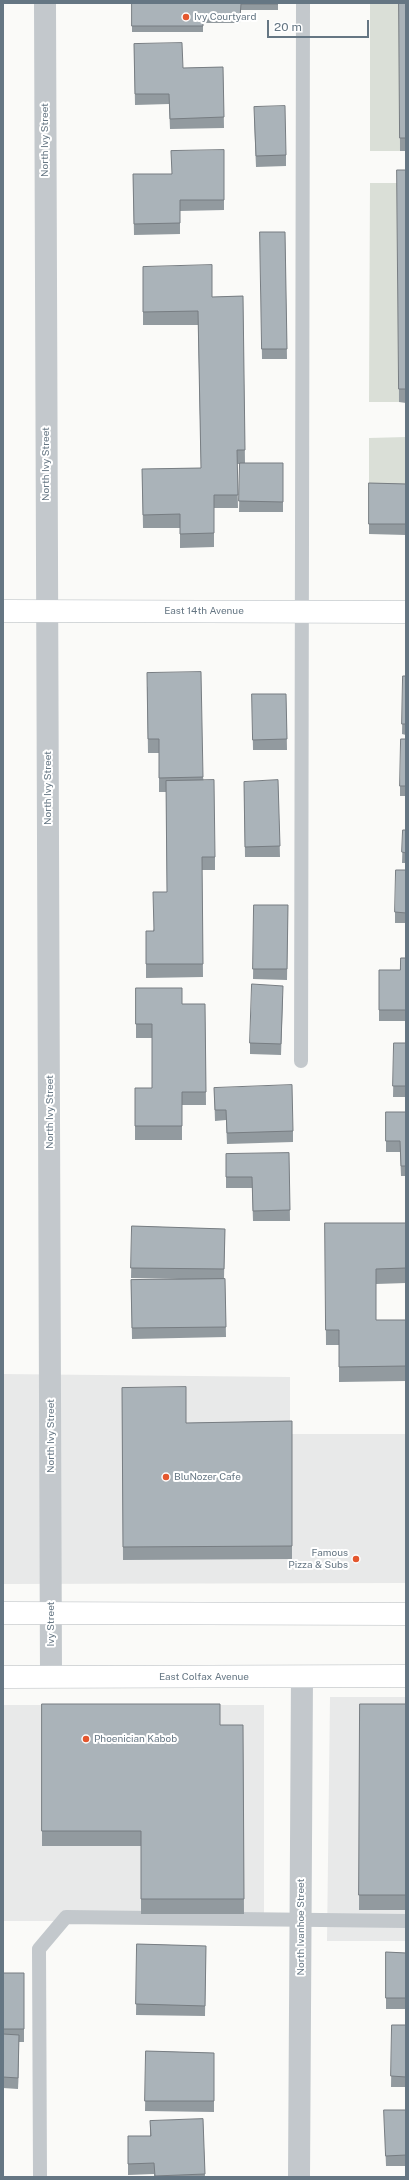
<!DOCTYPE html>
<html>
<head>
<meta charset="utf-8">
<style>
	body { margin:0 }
	#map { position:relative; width:409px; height:2180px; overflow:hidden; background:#fafaf8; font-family:"Public Sans",sans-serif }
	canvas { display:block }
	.frame { position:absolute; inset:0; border:4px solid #657683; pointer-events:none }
	.scale { position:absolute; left:267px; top:20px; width:102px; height:18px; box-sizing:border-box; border:2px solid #657683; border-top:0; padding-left:5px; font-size:12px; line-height:14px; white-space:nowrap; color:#657683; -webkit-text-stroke:3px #fff; paint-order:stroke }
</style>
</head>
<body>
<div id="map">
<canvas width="409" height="2180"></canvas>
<div class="frame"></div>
<div class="scale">20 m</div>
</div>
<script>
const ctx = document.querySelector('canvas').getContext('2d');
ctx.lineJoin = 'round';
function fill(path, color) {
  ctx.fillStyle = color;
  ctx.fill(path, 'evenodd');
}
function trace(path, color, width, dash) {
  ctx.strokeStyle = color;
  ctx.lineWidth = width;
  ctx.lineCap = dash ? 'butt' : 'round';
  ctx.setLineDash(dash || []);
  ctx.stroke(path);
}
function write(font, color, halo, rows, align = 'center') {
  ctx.font = font + ' "Public Sans",sans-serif';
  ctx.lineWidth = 4;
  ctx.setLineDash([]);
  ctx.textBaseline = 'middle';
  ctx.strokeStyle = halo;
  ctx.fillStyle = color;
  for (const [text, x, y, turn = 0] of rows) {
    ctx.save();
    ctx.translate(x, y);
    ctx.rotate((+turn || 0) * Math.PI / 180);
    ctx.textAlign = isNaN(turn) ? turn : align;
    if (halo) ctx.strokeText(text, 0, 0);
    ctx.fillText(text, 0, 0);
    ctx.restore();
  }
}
fill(new Path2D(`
	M 3,1374 L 290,1377 L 290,1434 L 406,1434 L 406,1583 L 3,1584 Z
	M 330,1697 L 406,1697 L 406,1941 L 327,1941 Z
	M 3,1705 L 264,1705 L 264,1921 L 3,1921 Z`), '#e8e9e9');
fill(new Path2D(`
	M 370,3 L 399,3 L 400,151 L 370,151 Z
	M 370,183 L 397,183 L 399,402 L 369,402 Z
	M 406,437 L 406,495 L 369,494 L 369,438 Z`), '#dadfd7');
const secondary = new Path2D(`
	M 3,611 L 406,612`);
const primary = new Path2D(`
	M 3,1613 L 406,1614
	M 3,1677 L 406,1676`);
trace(secondary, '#b3babf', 23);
trace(primary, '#b5babe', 23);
trace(new Path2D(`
	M 301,1061 L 303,3
	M 40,2177 L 39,1949 L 66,1917 L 406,1921`), '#c3c8cc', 14);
trace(new Path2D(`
	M 45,3 L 51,1676
	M 299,2177 L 302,1677`), '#c3c8cc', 22);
trace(secondary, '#fff', 22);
trace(primary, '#fff', 22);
fill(new Path2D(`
	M 132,3 L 278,3 L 278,10 L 241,10 L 240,23 L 203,23 L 203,32 L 132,32 Z
	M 399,3 L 406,3 L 406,151 L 400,151 Z
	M 134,44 L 183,68 L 223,67 L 224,128 L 170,129 L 169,104 L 135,105 Z
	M 254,117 L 286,155 L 286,166 L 256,167 Z
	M 224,150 L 224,210 L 180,211 L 180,234 L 134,235 L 133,174 L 171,174 Z
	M 397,170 L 406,170 L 406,403 L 399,402 Z
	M 260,232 L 285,232 L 287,359 L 262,359 Z
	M 143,267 L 212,297 L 243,296 L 245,463 L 283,463 L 283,512 L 239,512 L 240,464 L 237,464 L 238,508 L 214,508 L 214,547 L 180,548 L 180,528 L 143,528 L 142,469 L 201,468 L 198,325 L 143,325 Z
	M 369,483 L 406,484 L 406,535 L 369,534 Z
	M 403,676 L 406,676 L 406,735 L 402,734 Z
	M 147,686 L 203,777 L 215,857 L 215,870 L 202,870 L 203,977 L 146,978 L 146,931 L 153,931 L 167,892 L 166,792 L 159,792 L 159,753 L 148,753 Z
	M 252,694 L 286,694 L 287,750 L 253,750 Z
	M 406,739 L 406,796 L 400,796 L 400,786 Z
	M 278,780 L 280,857 L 245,857 L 244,782 Z
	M 403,830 L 406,830 L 406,863 L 402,863 Z
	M 406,870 L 406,923 L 395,923 L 395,912 Z
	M 254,905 L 288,905 L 287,980 L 253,979 Z
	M 406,958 L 406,1021 L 379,1021 L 379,970 L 400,970 Z
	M 136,988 L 182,1004 L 205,1004 L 206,1105 L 182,1105 L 182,1140 L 135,1140 L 135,1088 L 152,1088 L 152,1038 L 136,1038 Z
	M 283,996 L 281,1055 L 250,1054 L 250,1043 Z
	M 394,1043 L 406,1043 L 406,1097 L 393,1097 Z
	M 214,1088 L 293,1131 L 293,1142 L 227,1144 L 226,1120 L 215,1121 Z
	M 386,1112 L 406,1112 L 406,1176 L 401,1176 L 400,1152 L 386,1152 Z
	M 289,1153 L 290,1221 L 253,1221 L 252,1188 L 226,1188 L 226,1154 Z
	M 325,1223 L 406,1223 L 406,1283 L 376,1284 L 376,1320 L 406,1320 L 406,1381 L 339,1382 L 339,1345 L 326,1345 Z
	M 132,1226 L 225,1229 L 224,1279 L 225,1279 L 226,1337 L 132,1339 L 131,1280 L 179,1279 L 131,1278 Z
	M 122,1388 L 186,1423 L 292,1421 L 292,1559 L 123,1560 Z
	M 42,1704 L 220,1725 L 243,1725 L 244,1914 L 141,1914 L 141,1846 L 42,1846 Z
	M 360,1704 L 406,1704 L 406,1910 L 359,1910 Z
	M 137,1944 L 206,1946 L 205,2016 L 136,2015 Z
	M 386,1952 L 406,1953 L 406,2009 L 386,2009 Z
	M 3,1973 L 24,1973 L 24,2042 L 19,2042 L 18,2089 L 3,2088 Z
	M 392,2025 L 406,2025 L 406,2087 L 391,2087 Z
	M 146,2051 L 214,2053 L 214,2112 L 145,2111 Z
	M 384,2110 L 406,2110 L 406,2166 L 386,2166 Z
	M 203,2119 L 205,2177 L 154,2177 L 154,2174 L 128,2175 L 128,2136 L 150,2136 L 150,2121 Z`), '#929a9f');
fill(new Path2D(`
	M 19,2035 L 19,2046 L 18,2089 L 18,2078 Z`), '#777d82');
const building = new Path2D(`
	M 132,3 L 278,3 L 278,4 L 241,4 L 240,17 L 203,17 L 203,26 L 132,26 Z
	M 399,3 L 406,3 L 406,138 L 400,138 Z
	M 182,43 L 183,68 L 223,67 L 224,117 L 170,119 L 169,94 L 135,94 L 134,44 Z
	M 285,106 L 286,155 L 256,156 L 254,107 Z
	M 224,150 L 224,200 L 180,200 L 180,223 L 134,224 L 133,174 L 172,174 L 171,151 Z
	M 397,170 L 406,170 L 406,389 L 399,389 Z
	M 260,232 L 285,232 L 287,349 L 262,349 Z
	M 212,265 L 212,297 L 243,296 L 245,450 L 237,450 L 238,495 L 214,495 L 214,533 L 180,534 L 180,514 L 143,515 L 142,469 L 201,468 L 198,311 L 143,312 L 143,267 Z
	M 240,463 L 283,463 L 283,502 L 239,501 Z
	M 369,483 L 406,484 L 406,524 L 369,524 Z
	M 201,672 L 203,777 L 159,778 L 159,739 L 148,739 L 147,673 Z
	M 403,676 L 406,676 L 406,724 L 402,724 Z
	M 252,694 L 286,694 L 287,739 L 253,740 Z
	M 401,739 L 406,739 L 406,786 L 400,786 Z
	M 214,780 L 215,857 L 202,857 L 203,964 L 146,964 L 146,931 L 154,931 L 153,892 L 167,892 L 166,781 Z
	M 278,780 L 280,846 L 245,847 L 244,782 Z
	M 403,830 L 406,830 L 406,853 L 402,852 Z
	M 396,870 L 406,870 L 406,913 L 395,912 Z
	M 254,905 L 288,905 L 287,969 L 253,969 Z
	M 401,958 L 406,958 L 406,1010 L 379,1010 L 379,970 L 400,970 Z
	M 252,984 L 283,986 L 281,1044 L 250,1043 Z
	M 136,988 L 182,988 L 182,1004 L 205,1004 L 206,1092 L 182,1092 L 182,1126 L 135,1126 L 135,1088 L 152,1088 L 152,1024 L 136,1024 Z
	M 394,1043 L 406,1043 L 406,1086 L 393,1086 Z
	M 292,1085 L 293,1131 L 227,1133 L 226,1110 L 215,1110 L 214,1088 Z
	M 386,1112 L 406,1112 L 406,1166 L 401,1166 L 400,1141 L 386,1141 Z
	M 289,1153 L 290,1210 L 253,1211 L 252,1177 L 226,1177 L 226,1154 Z
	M 325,1223 L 406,1223 L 406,1268 L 376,1269 L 376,1320 L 406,1320 L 406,1392 L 406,1366 L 339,1367 L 339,1330 L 326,1330 Z
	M 132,1226 L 225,1229 L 224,1269 L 131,1268 Z
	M 225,1279 L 226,1327 L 132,1328 L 131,1280 Z
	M 186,1387 L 186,1423 L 292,1421 L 292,1546 L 123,1547 L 122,1388 Z
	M 42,1704 L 220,1704 L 220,1725 L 243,1725 L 244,1899 L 141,1899 L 141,1831 L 42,1831 Z
	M 360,1704 L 406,1704 L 406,1895 L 359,1895 Z
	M 137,1944 L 206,1946 L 205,2006 L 136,2004 Z
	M 386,1952 L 406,1953 L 406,1998 L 386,1998 Z
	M 3,1973 L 24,1973 L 24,2029 L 3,2029 Z
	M 392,2025 L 406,2025 L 406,2077 L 391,2076 Z
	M 3,2034 L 19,2035 L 18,2078 L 3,2077 Z
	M 146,2051 L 214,2053 L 214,2101 L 145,2101 Z
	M 384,2110 L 406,2110 L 406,2155 L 386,2156 Z
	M 203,2119 L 205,2174 L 155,2176 L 154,2163 L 128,2164 L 128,2136 L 151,2136 L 150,2121 Z`);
fill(building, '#aab3b9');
trace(building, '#777d82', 1);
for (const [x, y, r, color] of [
	[186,17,4,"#e4572e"],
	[166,1477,4,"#e4572e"],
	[356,1559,4,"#e4572e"],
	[86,1739,4,"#e4572e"]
]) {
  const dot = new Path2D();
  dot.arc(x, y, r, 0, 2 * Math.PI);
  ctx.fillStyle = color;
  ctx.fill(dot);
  trace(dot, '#fff', 1.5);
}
write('10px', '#657683', '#fff', [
	["Ivy Courtyard",194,17],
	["BluNozer Cafe",174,1477],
	["Famous",348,1553,"right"],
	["Pizza & Subs",348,1565,"right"],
	["Phoenician Kabob",94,1739]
], 'left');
write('10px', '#657683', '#fff', [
	["North Ivy Street",45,140,-90],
	["North Ivy Street",46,464,-90],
	["East 14th Avenue",204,611],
	["North Ivy Street",48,788,-90],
	["North Ivy Street",50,1112,-90],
	["North Ivy Street",51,1436,-90],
	["Ivy Street",51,1624,-90],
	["East Colfax Avenue",204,1677],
	["North Ivanhoe Street",301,1927,-90]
]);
</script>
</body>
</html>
